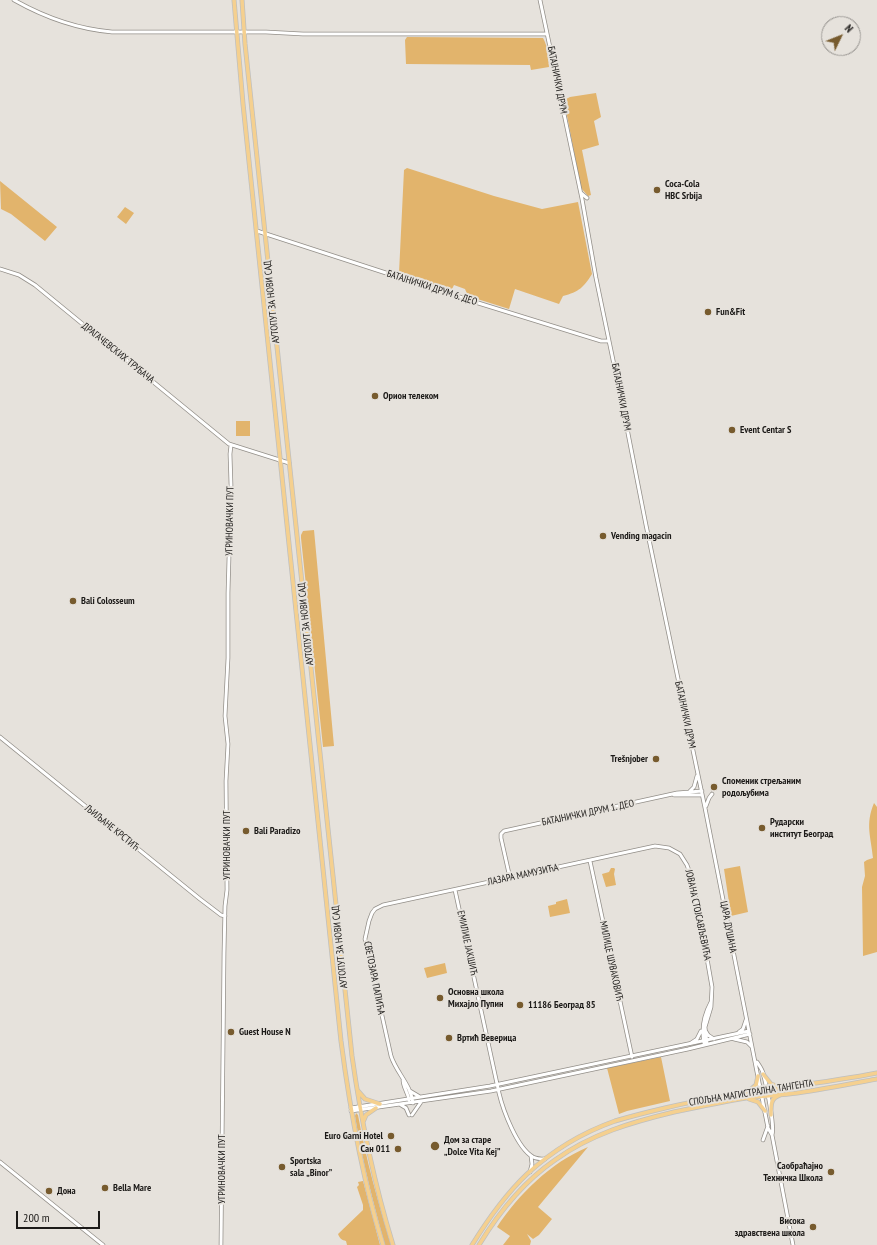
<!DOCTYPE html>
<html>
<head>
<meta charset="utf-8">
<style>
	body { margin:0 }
	#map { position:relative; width:877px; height:1245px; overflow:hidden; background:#e6e2dc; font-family:"PT Sans Narrow",sans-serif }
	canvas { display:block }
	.north { position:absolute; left:821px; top:16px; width:40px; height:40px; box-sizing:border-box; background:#e6e2dc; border:1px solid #95928e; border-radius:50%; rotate:47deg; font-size:11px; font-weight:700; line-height:16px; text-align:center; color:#1c1a18 }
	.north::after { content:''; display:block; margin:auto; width:14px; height:18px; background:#775b2e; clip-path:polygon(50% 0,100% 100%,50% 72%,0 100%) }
	.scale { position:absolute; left:16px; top:1211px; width:84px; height:18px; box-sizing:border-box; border:2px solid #1c1a18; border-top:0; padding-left:5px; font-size:12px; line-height:14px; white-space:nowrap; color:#1c1a18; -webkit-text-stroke:3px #e6e2dc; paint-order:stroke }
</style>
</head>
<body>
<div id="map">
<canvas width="877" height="1245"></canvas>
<div class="north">N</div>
<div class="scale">200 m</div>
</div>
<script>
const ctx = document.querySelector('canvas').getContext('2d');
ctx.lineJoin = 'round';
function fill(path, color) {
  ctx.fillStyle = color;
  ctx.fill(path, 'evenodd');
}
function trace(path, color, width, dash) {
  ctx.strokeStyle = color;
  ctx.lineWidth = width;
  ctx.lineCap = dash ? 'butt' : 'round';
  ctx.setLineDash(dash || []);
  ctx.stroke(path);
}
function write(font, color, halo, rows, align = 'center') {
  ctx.font = font + ' "PT Sans Narrow",sans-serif';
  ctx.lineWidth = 4;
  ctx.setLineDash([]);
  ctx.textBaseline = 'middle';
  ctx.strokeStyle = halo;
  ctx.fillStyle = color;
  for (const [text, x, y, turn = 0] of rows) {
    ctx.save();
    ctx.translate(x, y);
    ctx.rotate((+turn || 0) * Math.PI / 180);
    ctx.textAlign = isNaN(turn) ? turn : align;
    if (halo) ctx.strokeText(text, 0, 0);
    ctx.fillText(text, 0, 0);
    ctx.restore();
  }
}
fill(new Path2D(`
	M 407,37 L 543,38 C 548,46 548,58 549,67 L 531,70 L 530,65 L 406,64 L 405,40 Z
	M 596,93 L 601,117 L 594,121 L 599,145 L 582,150 L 591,195 L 588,196 L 581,188 L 564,100 L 570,97 Z
	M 407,168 L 494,196 L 542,209 L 578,202 L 592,274 C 584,287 579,292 563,296 L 559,304 L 515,289 L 509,309 L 468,296 L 465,289 L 454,285 L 451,291 L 399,273 L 404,170 Z
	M 0,181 L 57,227 L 45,241 L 11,214 L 1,209 Z
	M 125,207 L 134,213 L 126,224 L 117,217 Z
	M 236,421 L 250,421 L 250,436 L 236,436 Z
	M 314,530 L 334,746 L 323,747 L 301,538 L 301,535 L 303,531 Z
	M 874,803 L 877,807 L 877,952 L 863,956 L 862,887 L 865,876 L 864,862 L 867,860 L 873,858 C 871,836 865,825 874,803 Z
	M 740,866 L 748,912 L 731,916 L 724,869 Z
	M 611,868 L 614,868 L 615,869 L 614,874 L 616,885 L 606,887 L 602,874 L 609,872 Z
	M 567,899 L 570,913 L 550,917 L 548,906 L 556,904 L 556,902 Z
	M 445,963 L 447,973 L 427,978 L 424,968 Z
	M 661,1057 L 670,1101 L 627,1111 L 619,1114 L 607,1068 Z
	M 356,1113 L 358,1115 C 366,1159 378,1202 391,1245 L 385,1245 C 373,1202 362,1159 355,1116 Z
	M 588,1147 L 538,1207 L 552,1219 L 539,1235 L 533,1239 L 527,1234 L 531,1241 L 530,1245 L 503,1245 L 510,1236 L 497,1227 C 519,1194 550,1163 588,1147 Z
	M 363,1181 L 380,1245 L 347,1245 L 346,1241 C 342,1240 340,1239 338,1234 L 363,1210 L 363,1205 L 357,1187 L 359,1185 L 358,1182 Z`), '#e2b46c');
const secondary = new Path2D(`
	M 14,0 C 44,17 78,29 112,32 L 266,32 L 303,34 L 547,34
	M 540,0 L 582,199 L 596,278 L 624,413 L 646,525 L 705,808 L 768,1128 L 772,1135 L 793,1245
	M 581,193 L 587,198
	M 257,231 L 475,302 L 601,341 L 609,341
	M 0,269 L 19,275 L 35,285 L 229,444 L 289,463
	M 0,737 L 200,899 L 221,915 L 225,916
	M 690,791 L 694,787 L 697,776
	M 674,795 L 702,795
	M 706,806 L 709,798 L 712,794
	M 590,861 L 632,1057
	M 510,878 L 501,838 L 501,834 L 504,831 L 677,793 L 702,791
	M 455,890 L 499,1093 C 503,1110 517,1148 533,1157 C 537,1159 541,1159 545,1159
	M 705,1030 L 708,1035 L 714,1039
	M 739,1032 L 743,1029 L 746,1020
	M 734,1039 L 747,1042 L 752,1047
	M 691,1043 L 697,1039 L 701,1031
	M 704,1043 C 701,1028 704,1015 711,1002
	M 757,1062 C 759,1065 762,1069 763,1073 C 766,1083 775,1126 772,1135
	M 403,1080 C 403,1087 408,1093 409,1100
	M 410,1091 L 420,1097
	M 413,1103 C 411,1085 396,1072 391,1056 L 365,939 L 369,921 L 372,913 L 375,909 L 383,905 L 655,846 L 669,848 L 680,854 L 687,865 L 692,879 L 702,930 L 712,987 L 711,1007 L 705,1027 L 707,1044
	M 401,1105 L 406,1108 L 409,1115
	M 351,1108 L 490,1086 L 749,1031
	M 351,1111 L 491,1091 L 688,1049 L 750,1034
	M 412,1115 L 421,1102
	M 763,1140 L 768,1126
	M 0,1162 L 103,1245
	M 530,1172 L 532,1164 L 531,1156
	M 221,1245 L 224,953 L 225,906 L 227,890 L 226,781 L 228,744 L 225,716 L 228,658 L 228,593 L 231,485 L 230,454 L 231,445`);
const primary = new Path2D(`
	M 234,0 L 243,104 L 341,1041 C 350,1110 362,1178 383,1245
	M 242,0 L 245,44 L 352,1056 C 361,1120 374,1183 393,1245
	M 763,1074 L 771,1084 L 779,1087
	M 358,1091 L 365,1099 L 380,1104
	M 749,1091 L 756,1085 L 758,1076
	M 749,1099 L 758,1102 L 765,1111
	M 771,1115 C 771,1106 770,1098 780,1095
	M 363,1122 L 366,1115 L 376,1108
	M 472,1245 C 488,1219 505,1195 527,1174 C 552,1151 584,1132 615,1121 C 632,1116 648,1112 665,1108 C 735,1091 806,1087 877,1073
	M 479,1245 C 499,1212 523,1182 555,1160 C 591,1134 632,1122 674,1112 C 698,1107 722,1102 746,1098 C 763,1096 780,1095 797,1093 C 824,1089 850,1084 877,1079`);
trace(secondary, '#938f89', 4.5);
trace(primary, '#bfbfbe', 5);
trace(secondary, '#fff', 3);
trace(primary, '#f5d08f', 3.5);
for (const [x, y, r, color] of [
	[657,190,4,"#775b2e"],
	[708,312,4,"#775b2e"],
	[375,396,4,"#775b2e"],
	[732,430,4,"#775b2e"],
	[603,536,4,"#775b2e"],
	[73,601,4,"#775b2e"],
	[656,759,4,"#775b2e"],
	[714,787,4,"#775b2e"],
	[762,828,4,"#775b2e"],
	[246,831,4,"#775b2e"],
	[440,998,4,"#775b2e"],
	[520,1005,4,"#775b2e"],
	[231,1032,4,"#775b2e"],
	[449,1038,4,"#775b2e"],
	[391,1136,4,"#775b2e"],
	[435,1146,5,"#775b2e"],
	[398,1149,4,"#775b2e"],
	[282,1167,4,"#775b2e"],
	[831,1172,4,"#775b2e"],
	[105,1188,4,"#775b2e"],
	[49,1191,4,"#775b2e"],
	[813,1227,4,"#775b2e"]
]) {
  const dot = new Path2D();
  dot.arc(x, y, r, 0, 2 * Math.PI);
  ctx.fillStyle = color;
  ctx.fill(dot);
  trace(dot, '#e6e2dc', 1.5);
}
write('10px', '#1c1a18', '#e6e2dc', [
	["БАТАЈНИЧКИ ДРУМ",557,80,79],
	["БАТАЈНИЧКИ ДРУМ 6. ДЕО",432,288,18],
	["АУТОПУТ ЗА НОВИ САД",272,302,-96],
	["ДРАГАЧЕВСКИХ ТРУБАЧА",118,353,39],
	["БАТАЈНИЧКИ ДРУМ",621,397,79],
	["УГРИНОВАЧКИ ПУТ",230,521,-89],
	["АУТОПУТ ЗА НОВИ САД",306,624,-96],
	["БАТАЈНИЧКИ ДРУМ",685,715,78],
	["БАТАЈНИЧКИ ДРУМ 1. ДЕО",588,813,-12],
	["ЉИЉАНЕ КРСТИЋ",112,828,39],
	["УГРИНОВАЧКИ ПУТ",227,845,-90],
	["ЛАЗАРА МАМУЗИЋА",523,875,-12],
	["ЈОВАНА СТОЈСАВЉЕВИЋА",698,915,78],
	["ЦАРА ДУШАНА",728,927,79],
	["ЕМИЛИЈЕ ЈАКШИЋ",467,943,78],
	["АУТОПУТ ЗА НОВИ САД",340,947,-96],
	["МИЛИЦЕ ШУВАКОВИЋ",611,961,78],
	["СВЕТОЗАРА ПАПИЋА",374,978,79],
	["СПОЉНА МАГИСТРАЛНА ТАНГЕНТА",751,1093,-9],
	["УГРИНОВАЧКИ ПУТ",222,1169,-90]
]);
write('bold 10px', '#1c1a18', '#e6e2dc', [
	["Coca-Cola",665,184],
	["HBC Srbija",665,196],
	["Fun&Fit",716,312],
	["Орион телеком",383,396],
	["Event Centar S",740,430],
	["Vending magacin",611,536],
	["Bali Colosseum",81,601],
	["Trešnjober",648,759,"right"],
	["Споменик стрељаним",722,781],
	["родољубима",722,793],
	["Рударски",770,822],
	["институт Београд",770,834],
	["Bali Paradizo",254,831],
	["Основна школа",448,992],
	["Михајло Пупин",448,1004],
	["11186 Београд 85",528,1005],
	["Guest House N",239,1032],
	["Вртић Веверица",457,1038],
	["Euro Garni Hotel",383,1136,"right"],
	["Дом за старе",444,1140],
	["„Dolce Vita Kej”",444,1152],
	["Сан 011",390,1149,"right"],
	["Sportska",290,1161],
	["sala „Binor”",290,1173],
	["Саобраћајно",823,1166,"right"],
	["Техничка Школа",823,1178,"right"],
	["Bella Mare",113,1188],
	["Дона",57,1191],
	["Висока",805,1221,"right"],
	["здравствена школа",805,1233,"right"]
], 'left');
</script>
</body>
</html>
